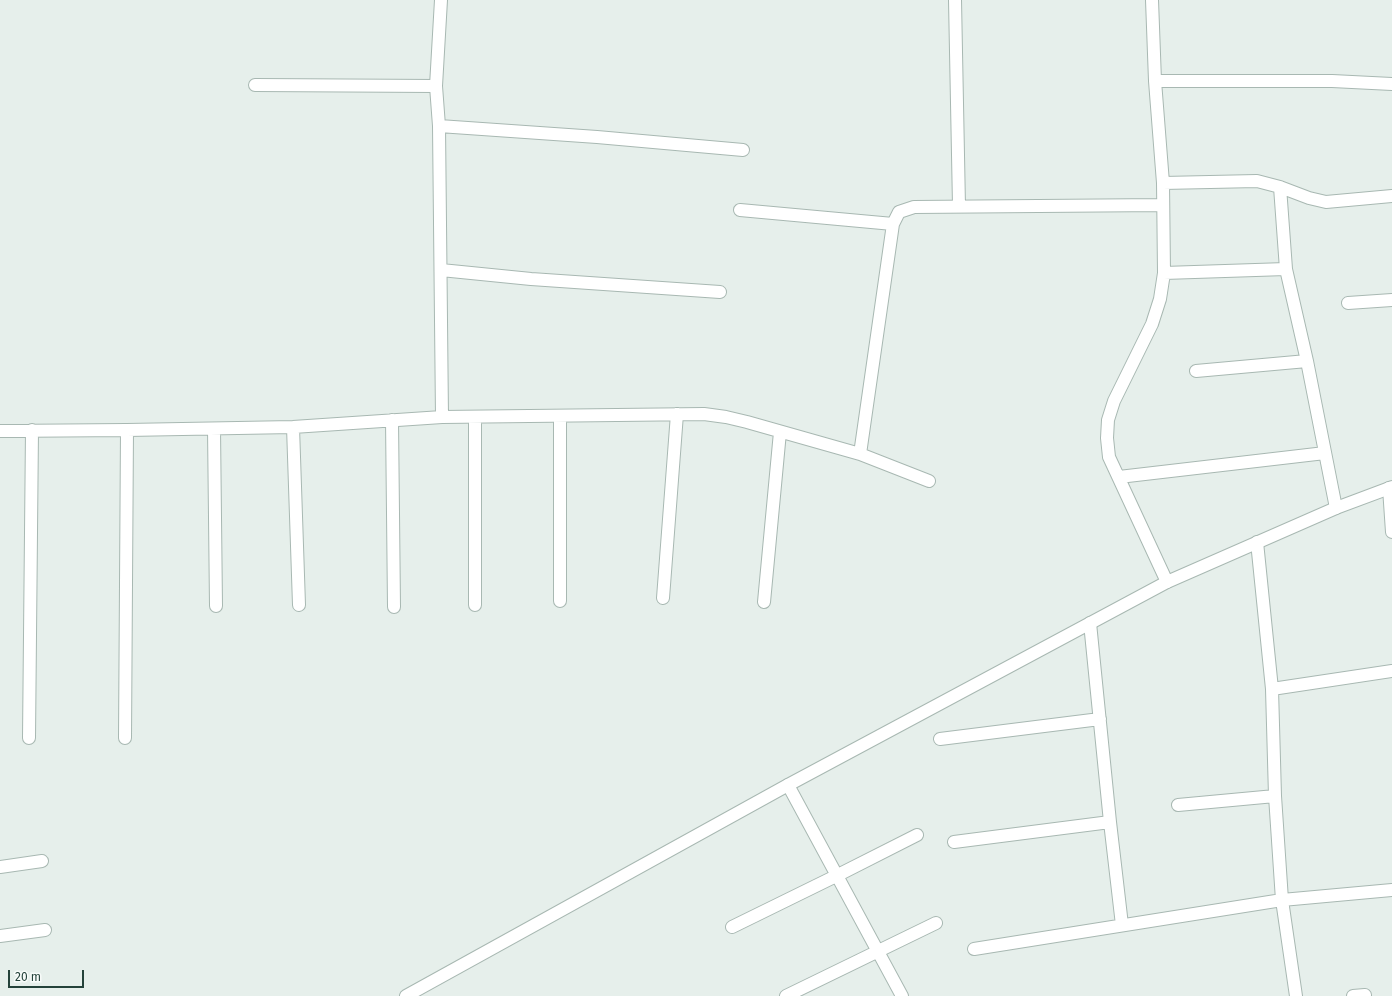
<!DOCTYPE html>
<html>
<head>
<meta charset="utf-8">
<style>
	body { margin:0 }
	#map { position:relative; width:1392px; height:996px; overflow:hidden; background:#e6efeb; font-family:"Fira Sans",sans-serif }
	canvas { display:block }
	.scale { position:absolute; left:8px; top:970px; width:76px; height:18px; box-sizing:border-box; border:2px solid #24423a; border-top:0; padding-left:5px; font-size:12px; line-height:14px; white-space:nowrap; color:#24423a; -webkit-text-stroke:3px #f7fbf9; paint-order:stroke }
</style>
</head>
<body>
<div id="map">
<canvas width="1392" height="996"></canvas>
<div class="scale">20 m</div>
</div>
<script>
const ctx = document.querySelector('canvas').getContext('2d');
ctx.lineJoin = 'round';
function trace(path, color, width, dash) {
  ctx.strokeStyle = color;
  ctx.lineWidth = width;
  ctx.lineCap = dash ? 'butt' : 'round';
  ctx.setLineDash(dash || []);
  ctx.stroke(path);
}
const minor = new Path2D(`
	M 441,0 L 436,86 L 439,126 L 442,417
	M 955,0 L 959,206
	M 1152,0 L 1155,81 L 1163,183 L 1164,273 L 1160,299 L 1152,324 L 1114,401 L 1108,420 L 1107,438 L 1109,457 L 1167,582
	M 1155,81 L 1332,81 L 1392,84
	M 255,85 L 436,86
	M 439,126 L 597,137 L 743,150
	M 1163,183 L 1257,181 L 1280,187 L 1309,198 L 1326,202 L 1392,196
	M 1280,187 L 1286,269 L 1307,361 L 1336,508
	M 740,210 L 893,224
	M 441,270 L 531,279 L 720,292
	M 1164,273 L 1286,269
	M 1348,303 L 1392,300
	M 1196,371 L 1307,361
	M 475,417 L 475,605
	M 392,420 L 394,607
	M 293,427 L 299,605
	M 214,429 L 216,606
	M 0,431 L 127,430 L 293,427 L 442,417 L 704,414 L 726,417 L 747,422 L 860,454 L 929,481
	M 860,454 L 893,224 L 899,212 L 914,207 L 1163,205
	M 1119,477 L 1325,453
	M 1389,488 L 1392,532
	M 1257,542 L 1272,689 L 1275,796 L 1282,900 L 1296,996
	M 663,598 L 677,414
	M 560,601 L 560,416
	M 764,602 L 780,432
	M 1090,623 L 1110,822 L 1122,925
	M 1272,689 L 1392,671
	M 29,738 L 32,430
	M 125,738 L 127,430
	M 940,739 L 1100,719
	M 788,785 L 902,996
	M 1178,805 L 1275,796
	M 954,842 L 1110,822
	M 0,867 L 42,861
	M 732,927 L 838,875 L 917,835
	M 0,936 L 45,930
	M 974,949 L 1282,900 L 1392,890
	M 786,996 L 936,923
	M 1353,996 L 1365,995`);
const tertiary = new Path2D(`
	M 406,996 L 788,785 L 1167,582 L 1336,508 L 1392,487`);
trace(minor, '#a8b8b2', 14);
trace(tertiary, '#a8b8b2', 14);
trace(minor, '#fff', 12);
trace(tertiary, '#fff', 12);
</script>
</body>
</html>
